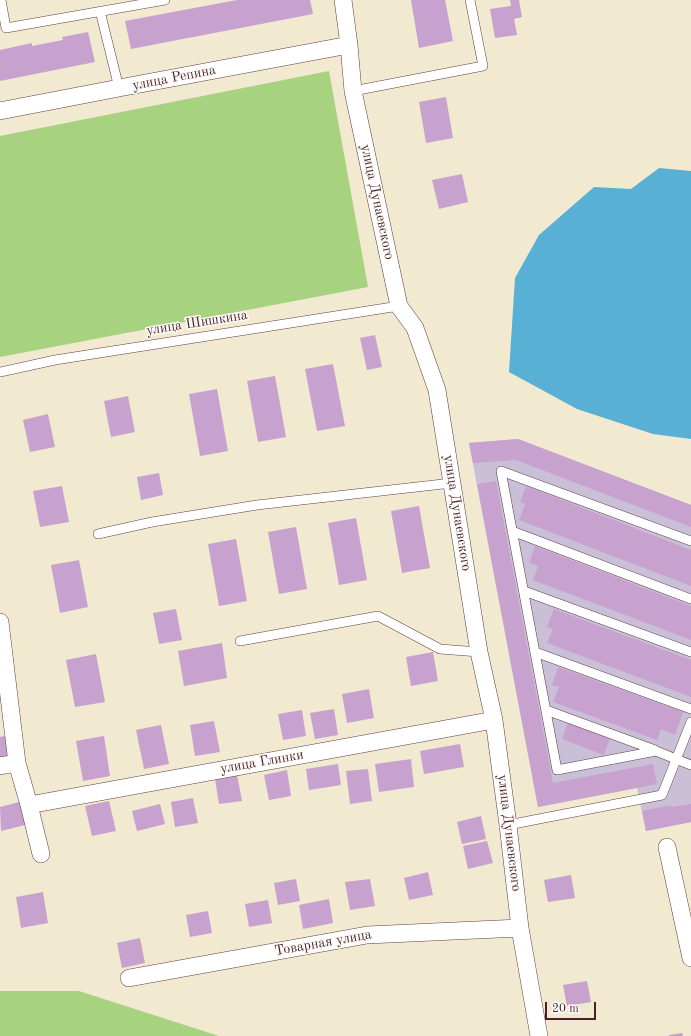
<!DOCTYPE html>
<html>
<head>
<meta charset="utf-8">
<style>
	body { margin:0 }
	#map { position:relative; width:691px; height:1036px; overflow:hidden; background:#f1e9d0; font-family:"Old Standard TT",serif }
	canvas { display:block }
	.scale { position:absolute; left:545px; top:1002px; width:51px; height:18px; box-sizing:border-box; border:2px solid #4a1f2b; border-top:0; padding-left:5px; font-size:12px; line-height:14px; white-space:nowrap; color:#4a1f2b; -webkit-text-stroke:3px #fdfcf7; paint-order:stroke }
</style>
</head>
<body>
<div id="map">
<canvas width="691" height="1036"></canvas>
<div class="scale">20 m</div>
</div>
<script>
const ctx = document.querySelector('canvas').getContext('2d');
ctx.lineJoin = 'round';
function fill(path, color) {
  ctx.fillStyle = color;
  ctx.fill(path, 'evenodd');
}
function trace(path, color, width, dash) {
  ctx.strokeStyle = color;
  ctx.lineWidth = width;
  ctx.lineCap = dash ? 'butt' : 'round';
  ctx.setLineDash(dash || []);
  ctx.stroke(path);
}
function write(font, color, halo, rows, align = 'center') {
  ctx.font = font + ' "Old Standard TT",serif';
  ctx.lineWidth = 3;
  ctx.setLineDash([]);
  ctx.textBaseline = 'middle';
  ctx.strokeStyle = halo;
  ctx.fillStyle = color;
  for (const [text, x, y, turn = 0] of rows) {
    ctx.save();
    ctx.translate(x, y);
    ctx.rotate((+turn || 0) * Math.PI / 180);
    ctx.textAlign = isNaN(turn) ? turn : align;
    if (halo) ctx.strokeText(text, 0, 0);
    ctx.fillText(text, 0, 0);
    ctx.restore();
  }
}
fill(new Path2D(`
	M 518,439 L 691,505 L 691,822 L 646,831 L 637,788 L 538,807 L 469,443 Z`), '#c9bfd7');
fill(new Path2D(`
	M 329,71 L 368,287 L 0,357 L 0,136 Z
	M 0,991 L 79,991 L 219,1036 L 0,1036 Z`), '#a7d380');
fill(new Path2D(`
	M 659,168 L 691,171 L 691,439 L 653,434 L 577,409 L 509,372 L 515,278 L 539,235 L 594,187 L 631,189 Z`), '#59b0d5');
fill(new Path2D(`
	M 237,0 L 310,0 L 313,14 L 131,49 L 125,21 Z
	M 411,0 L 445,0 L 453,41 L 419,48 Z
	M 510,0 L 519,0 L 522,17 L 514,19 L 517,35 L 495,38 L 490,9 L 511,6 Z
	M 88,32 L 95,62 L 0,81 L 0,50 L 32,43 L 32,46 L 63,40 L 62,37 Z
	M 446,97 L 453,138 L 426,143 L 419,102 Z
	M 462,174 L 468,202 L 439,209 L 432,180 Z
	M 375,335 L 382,367 L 367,370 L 360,338 Z
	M 333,364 L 345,426 L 317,431 L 305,369 Z
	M 275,376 L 286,437 L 258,442 L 247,381 Z
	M 217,389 L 228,451 L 200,456 L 189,394 Z
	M 128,396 L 135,432 L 111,437 L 104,401 Z
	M 48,414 L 55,447 L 30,452 L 23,420 Z
	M 518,439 L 691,505 L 691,527 L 516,460 L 473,463 L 469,443 Z
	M 159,473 L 163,495 L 141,500 L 137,477 Z
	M 496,481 L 553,783 L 653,764 L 657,784 L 538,807 L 477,484 Z
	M 62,486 L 69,522 L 40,527 L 33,491 Z
	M 526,486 L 691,550 L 691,586 L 519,520 L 525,504 L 520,502 Z
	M 419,506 L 430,568 L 402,573 L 391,511 Z
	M 356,518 L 367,580 L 339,585 L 328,523 Z
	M 296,527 L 307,589 L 279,594 L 268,532 Z
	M 236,539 L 247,601 L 219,606 L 208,544 Z
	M 535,546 L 691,606 L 691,640 L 533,580 L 538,566 L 529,563 Z
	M 79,560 L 88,607 L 60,613 L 51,565 Z
	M 176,609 L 182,640 L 159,644 L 153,613 Z
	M 554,609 L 691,660 L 691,697 L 547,643 L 553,629 L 547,627 Z
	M 222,643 L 227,678 L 184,686 L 178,651 Z
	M 433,652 L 438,681 L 411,686 L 406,657 Z
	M 96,654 L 105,702 L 75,707 L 66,660 Z
	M 558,667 L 683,712 L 675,735 L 661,729 L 657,740 L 553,702 L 559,687 L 552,685 Z
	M 369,689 L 374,718 L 347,723 L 342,694 Z
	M 334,709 L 338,735 L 315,739 L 310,713 Z
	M 302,710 L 306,736 L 283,740 L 278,714 Z
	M 214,721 L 220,752 L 195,756 L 190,725 Z
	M 568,722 L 610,738 L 604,755 L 562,739 Z
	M 161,725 L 169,764 L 144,769 L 136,730 Z
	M 10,735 L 14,755 L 0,758 L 0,737 Z
	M 104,736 L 110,776 L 83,781 L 76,741 Z
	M 460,744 L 464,767 L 424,774 L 420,751 Z
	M 411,759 L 414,787 L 379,792 L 375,764 Z
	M 338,764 L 341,785 L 309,790 L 306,769 Z
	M 368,769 L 372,801 L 350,804 L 346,771 Z
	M 287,770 L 291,796 L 269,800 L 264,775 Z
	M 237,775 L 242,801 L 219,804 L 215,779 Z
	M 193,798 L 198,823 L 175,827 L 171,802 Z
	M 23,801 L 29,824 L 1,831 L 0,807 Z
	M 109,801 L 116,831 L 92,836 L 85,806 Z
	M 160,804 L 165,824 L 137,831 L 132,811 Z
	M 691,804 L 691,822 L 646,831 L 642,811 L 671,805 L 672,807 Z
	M 481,816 L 486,839 L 462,844 L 457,822 Z
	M 487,841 L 493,863 L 468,869 L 463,846 Z
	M 428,872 L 433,895 L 409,900 L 404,878 Z
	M 571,875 L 575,898 L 548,902 L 544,880 Z
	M 296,879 L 300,901 L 278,905 L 274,883 Z
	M 370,879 L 375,906 L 350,910 L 345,882 Z
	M 43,892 L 48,923 L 21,928 L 16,897 Z
	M 329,899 L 333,923 L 303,929 L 299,905 Z
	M 268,900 L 272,923 L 249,927 L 245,904 Z
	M 208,911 L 212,933 L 190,937 L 186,915 Z
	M 140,938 L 145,963 L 122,968 L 117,943 Z
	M 587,981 L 591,1002 L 567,1006 L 563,985 Z
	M 682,1033 L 683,1036 L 669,1036 L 669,1035 Z`), '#c7a2cf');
const service = new Path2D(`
	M 1,0 L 6,28 L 165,0
	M 100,11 L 119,88
	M 353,91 L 483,66 L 470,0
	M 0,372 L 55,360 L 399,306
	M 512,531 L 691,599
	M 98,534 L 152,522 L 257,505 L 452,483
	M 691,541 L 501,471 L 557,770 L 656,751 L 691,765
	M 524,591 L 691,652
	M 240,641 L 378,616 L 440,649 L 479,652
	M 535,652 L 691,709
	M 546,710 L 655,750
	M 508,825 L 662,795 L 691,722`);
const minor = new Path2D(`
	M 343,0 L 349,45 L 353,91 L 399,306 L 415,328 L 437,390 L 479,652 L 494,720 L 508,825 L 520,928 L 539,1036
	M 0,111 L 119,88 L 349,45
	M 0,622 L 17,763 L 29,805 L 41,854
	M 0,766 L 17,763
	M 29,805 L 494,720
	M 667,847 L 691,958
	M 129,978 L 367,935 L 520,928`);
trace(service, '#633d44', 10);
trace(minor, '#633d44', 18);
trace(service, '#fff', 9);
trace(minor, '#fff', 17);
write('14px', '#4a1f2b', '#fdfcf7', [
	["улица Репина",174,78,-11],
	["улица Дунаевского",377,202,78],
	["улица Шишкина",197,323,-9],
	["улица Дунаевского",457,513,81],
	["улица Глинки",262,762,-10],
	["улица Дунаевского",509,833,83],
	["Товарная улица",323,943,-10]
]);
</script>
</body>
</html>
